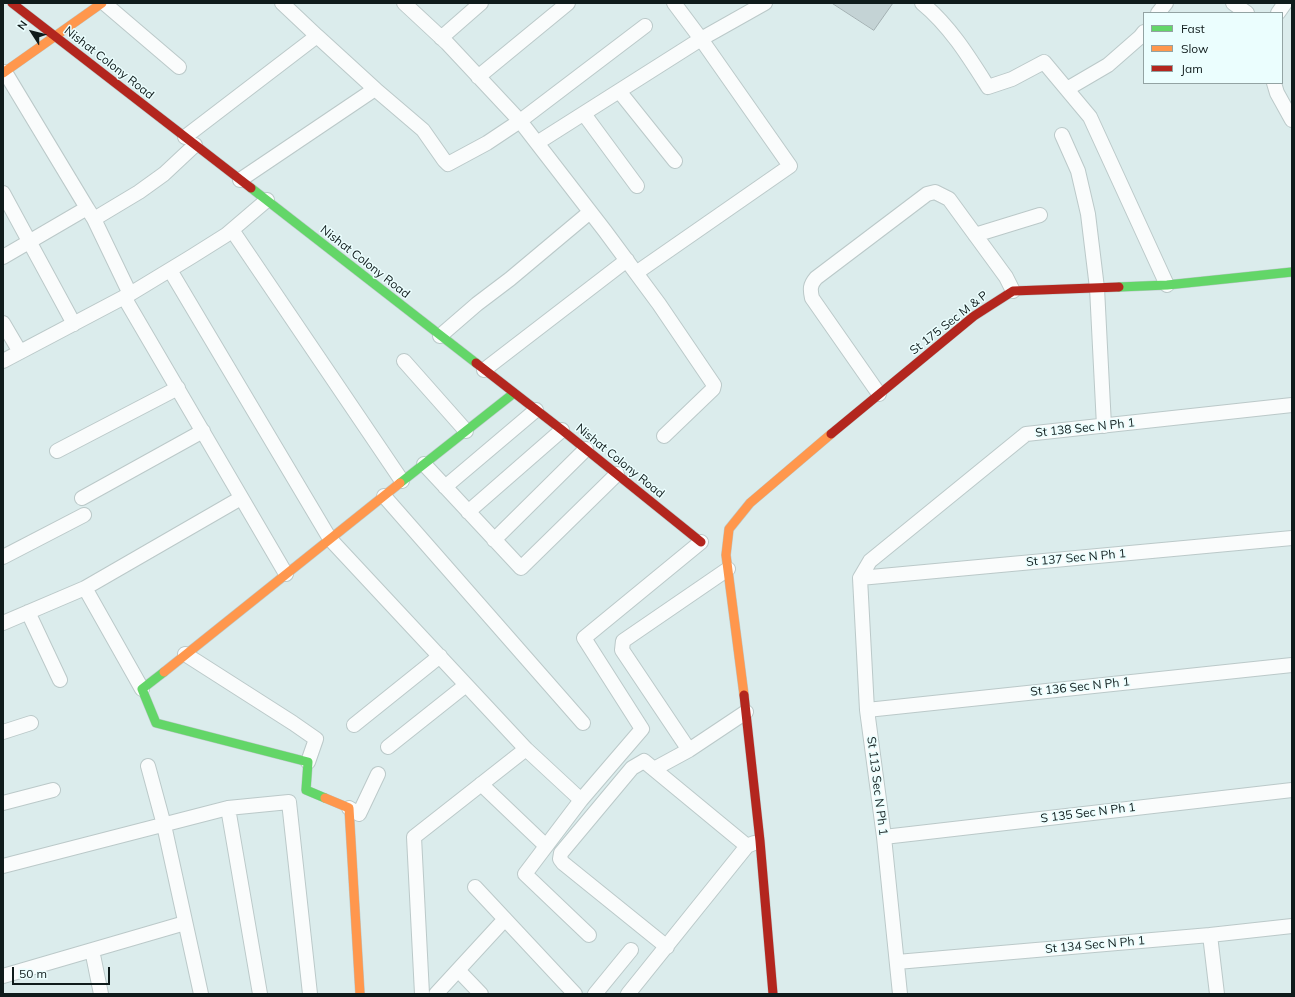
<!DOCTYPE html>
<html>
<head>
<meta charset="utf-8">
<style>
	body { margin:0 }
	#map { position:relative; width:1295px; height:997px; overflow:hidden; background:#dbecec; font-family:Mulish,sans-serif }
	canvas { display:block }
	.frame { position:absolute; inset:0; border:4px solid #0f1b1b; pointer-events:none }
	.legend { position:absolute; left:1143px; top:12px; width:140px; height:72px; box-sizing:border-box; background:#ebfefe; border:1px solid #93a3a3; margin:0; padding:5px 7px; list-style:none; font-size:12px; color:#0f1b1b }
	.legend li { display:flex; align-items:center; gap:8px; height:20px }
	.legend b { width:20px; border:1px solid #93a3a3 }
	.north { position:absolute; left:12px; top:12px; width:40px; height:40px; -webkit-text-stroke:3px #ebfefe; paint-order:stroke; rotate:306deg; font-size:11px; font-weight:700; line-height:16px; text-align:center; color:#0f1b1b }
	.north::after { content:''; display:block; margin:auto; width:14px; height:18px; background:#0f1b1b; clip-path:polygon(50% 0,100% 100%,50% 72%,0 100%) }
	.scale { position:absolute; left:12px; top:967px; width:98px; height:18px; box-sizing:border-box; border:2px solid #0f1b1b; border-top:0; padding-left:5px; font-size:12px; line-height:14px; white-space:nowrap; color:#0f1b1b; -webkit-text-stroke:3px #ebfefe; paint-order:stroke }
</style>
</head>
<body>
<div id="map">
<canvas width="1295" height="997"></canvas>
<div class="frame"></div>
<ul class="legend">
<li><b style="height:5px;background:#63d668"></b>Fast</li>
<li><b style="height:5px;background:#ff974d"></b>Slow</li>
<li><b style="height:5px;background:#b3261e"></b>Jam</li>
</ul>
<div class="north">N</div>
<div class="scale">50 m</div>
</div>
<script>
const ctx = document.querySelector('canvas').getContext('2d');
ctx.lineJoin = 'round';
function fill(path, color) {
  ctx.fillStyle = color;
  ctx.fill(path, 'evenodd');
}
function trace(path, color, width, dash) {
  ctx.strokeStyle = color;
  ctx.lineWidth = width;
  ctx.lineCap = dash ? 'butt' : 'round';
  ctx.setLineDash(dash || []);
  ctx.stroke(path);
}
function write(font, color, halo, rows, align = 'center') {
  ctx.font = font + ' Mulish,sans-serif';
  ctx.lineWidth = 3;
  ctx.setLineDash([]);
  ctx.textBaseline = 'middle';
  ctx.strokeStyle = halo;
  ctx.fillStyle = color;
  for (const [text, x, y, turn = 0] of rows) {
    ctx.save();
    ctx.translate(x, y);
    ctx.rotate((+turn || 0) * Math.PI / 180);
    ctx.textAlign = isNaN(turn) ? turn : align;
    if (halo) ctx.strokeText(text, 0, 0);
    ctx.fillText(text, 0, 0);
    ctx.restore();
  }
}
const building = new Path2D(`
	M 832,3 L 893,3 L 874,30 Z`);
fill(building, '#c4d3d5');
trace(building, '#a3b0b2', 1);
const street = new Path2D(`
	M 104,3 L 179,67
	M 404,3 L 447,43 L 520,121 L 605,231 L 659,304 L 714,385 L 713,389 L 664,436
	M 922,3 C 950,26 969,57 988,87 L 1012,79 L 1044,62 L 1090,117 L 1167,285
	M 1233,3 L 1247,13
	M 1158,13 L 1166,3
	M 1278,13 L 1285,3
	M 441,38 L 481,3
	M 5,72 L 87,208
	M 478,77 L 568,3
	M 1274,83 L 1277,93 L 1292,120
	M 375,89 L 423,130 L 444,160 L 448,164 L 487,143 L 520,121 L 645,26
	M 1067,89 L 1108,65 L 1140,37 L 1144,32
	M 619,91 L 675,161
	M 584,114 L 637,186
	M 1062,135 L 1078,171 L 1088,214 L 1097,288 L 1104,426
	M 185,137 L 317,36 L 282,3
	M 537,143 L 701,39 L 765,3
	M 240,180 L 375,89 L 317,36
	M 3,193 L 74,324
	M 94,219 L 130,294
	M 232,230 L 402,481
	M 975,235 L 1040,215
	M 3,257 L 87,208 L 94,219 L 139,192 L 164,174 L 195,145
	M 170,270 L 330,539 L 526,749
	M 636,273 L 790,166 L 701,39 L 674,3
	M 124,297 L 286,574
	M 3,323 L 20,352
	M 440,336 L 477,304 L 510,279 L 590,212
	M 3,361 L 130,294 L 191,257 L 226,235 L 267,200
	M 404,361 L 466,431
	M 484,370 L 627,260
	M 879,394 L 812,298 C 810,289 810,285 816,278 L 927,194 L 935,192 L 949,199 L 1006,277 L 1013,291
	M 57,451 L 178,388
	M 424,464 L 521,568 L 617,474
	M 445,487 L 536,410
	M 384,496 L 583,723
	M 82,498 L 203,431
	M 468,512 L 562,430
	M 494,540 L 586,449
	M 3,557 L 84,515
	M 860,578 L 870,561 L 1026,434 L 1292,405
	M 860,578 L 1292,538
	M 860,578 L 867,710 L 884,837 L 900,994
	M 85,588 L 142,689
	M 28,612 L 60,680
	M 3,623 L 85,588 L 241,498
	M 185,654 L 293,723 L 316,739 L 308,762
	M 867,710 L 1292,665
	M 354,725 L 440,656
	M 3,732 L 31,723
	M 388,747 L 466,685
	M 689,750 L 622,650 L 623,641 L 728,569
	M 148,766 L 164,825 L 201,994
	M 654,769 L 689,750 L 746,712
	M 481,784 L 546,846
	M 581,800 L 642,729 L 584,638 L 701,542
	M 3,803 L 53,790
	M 228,808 L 260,994
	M 349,808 L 359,814 L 378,774
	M 884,837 L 1292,790
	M 3,866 L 228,808 L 289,802 L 310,994
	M 475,887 L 575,994
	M 1210,935 L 1217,994
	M 667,947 L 563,863 L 560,859 L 561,853 L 632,768 L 644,761 L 747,846
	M 92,950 L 101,994
	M 897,962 L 1210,935 L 1292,926
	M 458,970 L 481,994
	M 3,976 L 185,923
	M 422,994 L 414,837 L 526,749 L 581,800 L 525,874 L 589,935
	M 436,994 L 505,919
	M 595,994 L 631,950
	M 628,994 L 747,846 L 754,843`);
const fast = new Path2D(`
	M 251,188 L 476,363
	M 1119,287 L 1167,285 L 1292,272
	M 400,483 L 514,393
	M 164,672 L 142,689 L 156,723 L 308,762 L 306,790 L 325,798`);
const slow = new Path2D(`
	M 3,73 L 102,3
	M 164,672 L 400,483
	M 744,695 L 726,555 L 729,529 L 750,503 L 831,434
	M 325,798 L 349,808 L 360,994`);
const jam = new Path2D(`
	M 12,3 L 251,188
	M 476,363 L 562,430 L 701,542
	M 831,434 L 974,316 L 1013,291 L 1119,287
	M 744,695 L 760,841 L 773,994`);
trace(street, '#bbc9c9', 16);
trace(fast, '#bbc9c9', 10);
trace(slow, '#bbc9c9', 10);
trace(jam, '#bbc9c9', 10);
trace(street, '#fafcfc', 14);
trace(fast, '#63d668', 9);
trace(slow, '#ff974d', 9);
trace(jam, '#b3261e', 9);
write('12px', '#0f1b1b', '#ebfefe', [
	["Nishat Colony Road",109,63,38],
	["Nishat Colony Road",365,262,38],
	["St 175 Sec M & P",949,323,-38],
	["St 138 Sec N Ph 1",1085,428,-6],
	["Nishat Colony Road",620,461,39],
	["St 137 Sec N Ph 1",1076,558,-5],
	["St 136 Sec N Ph 1",1080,687,-6],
	["St 113 Sec N Ph 1",877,786,83],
	["S 135 Sec N Ph 1",1088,813,-7],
	["St 134 Sec N Ph 1",1095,945,-5]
]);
</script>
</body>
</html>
